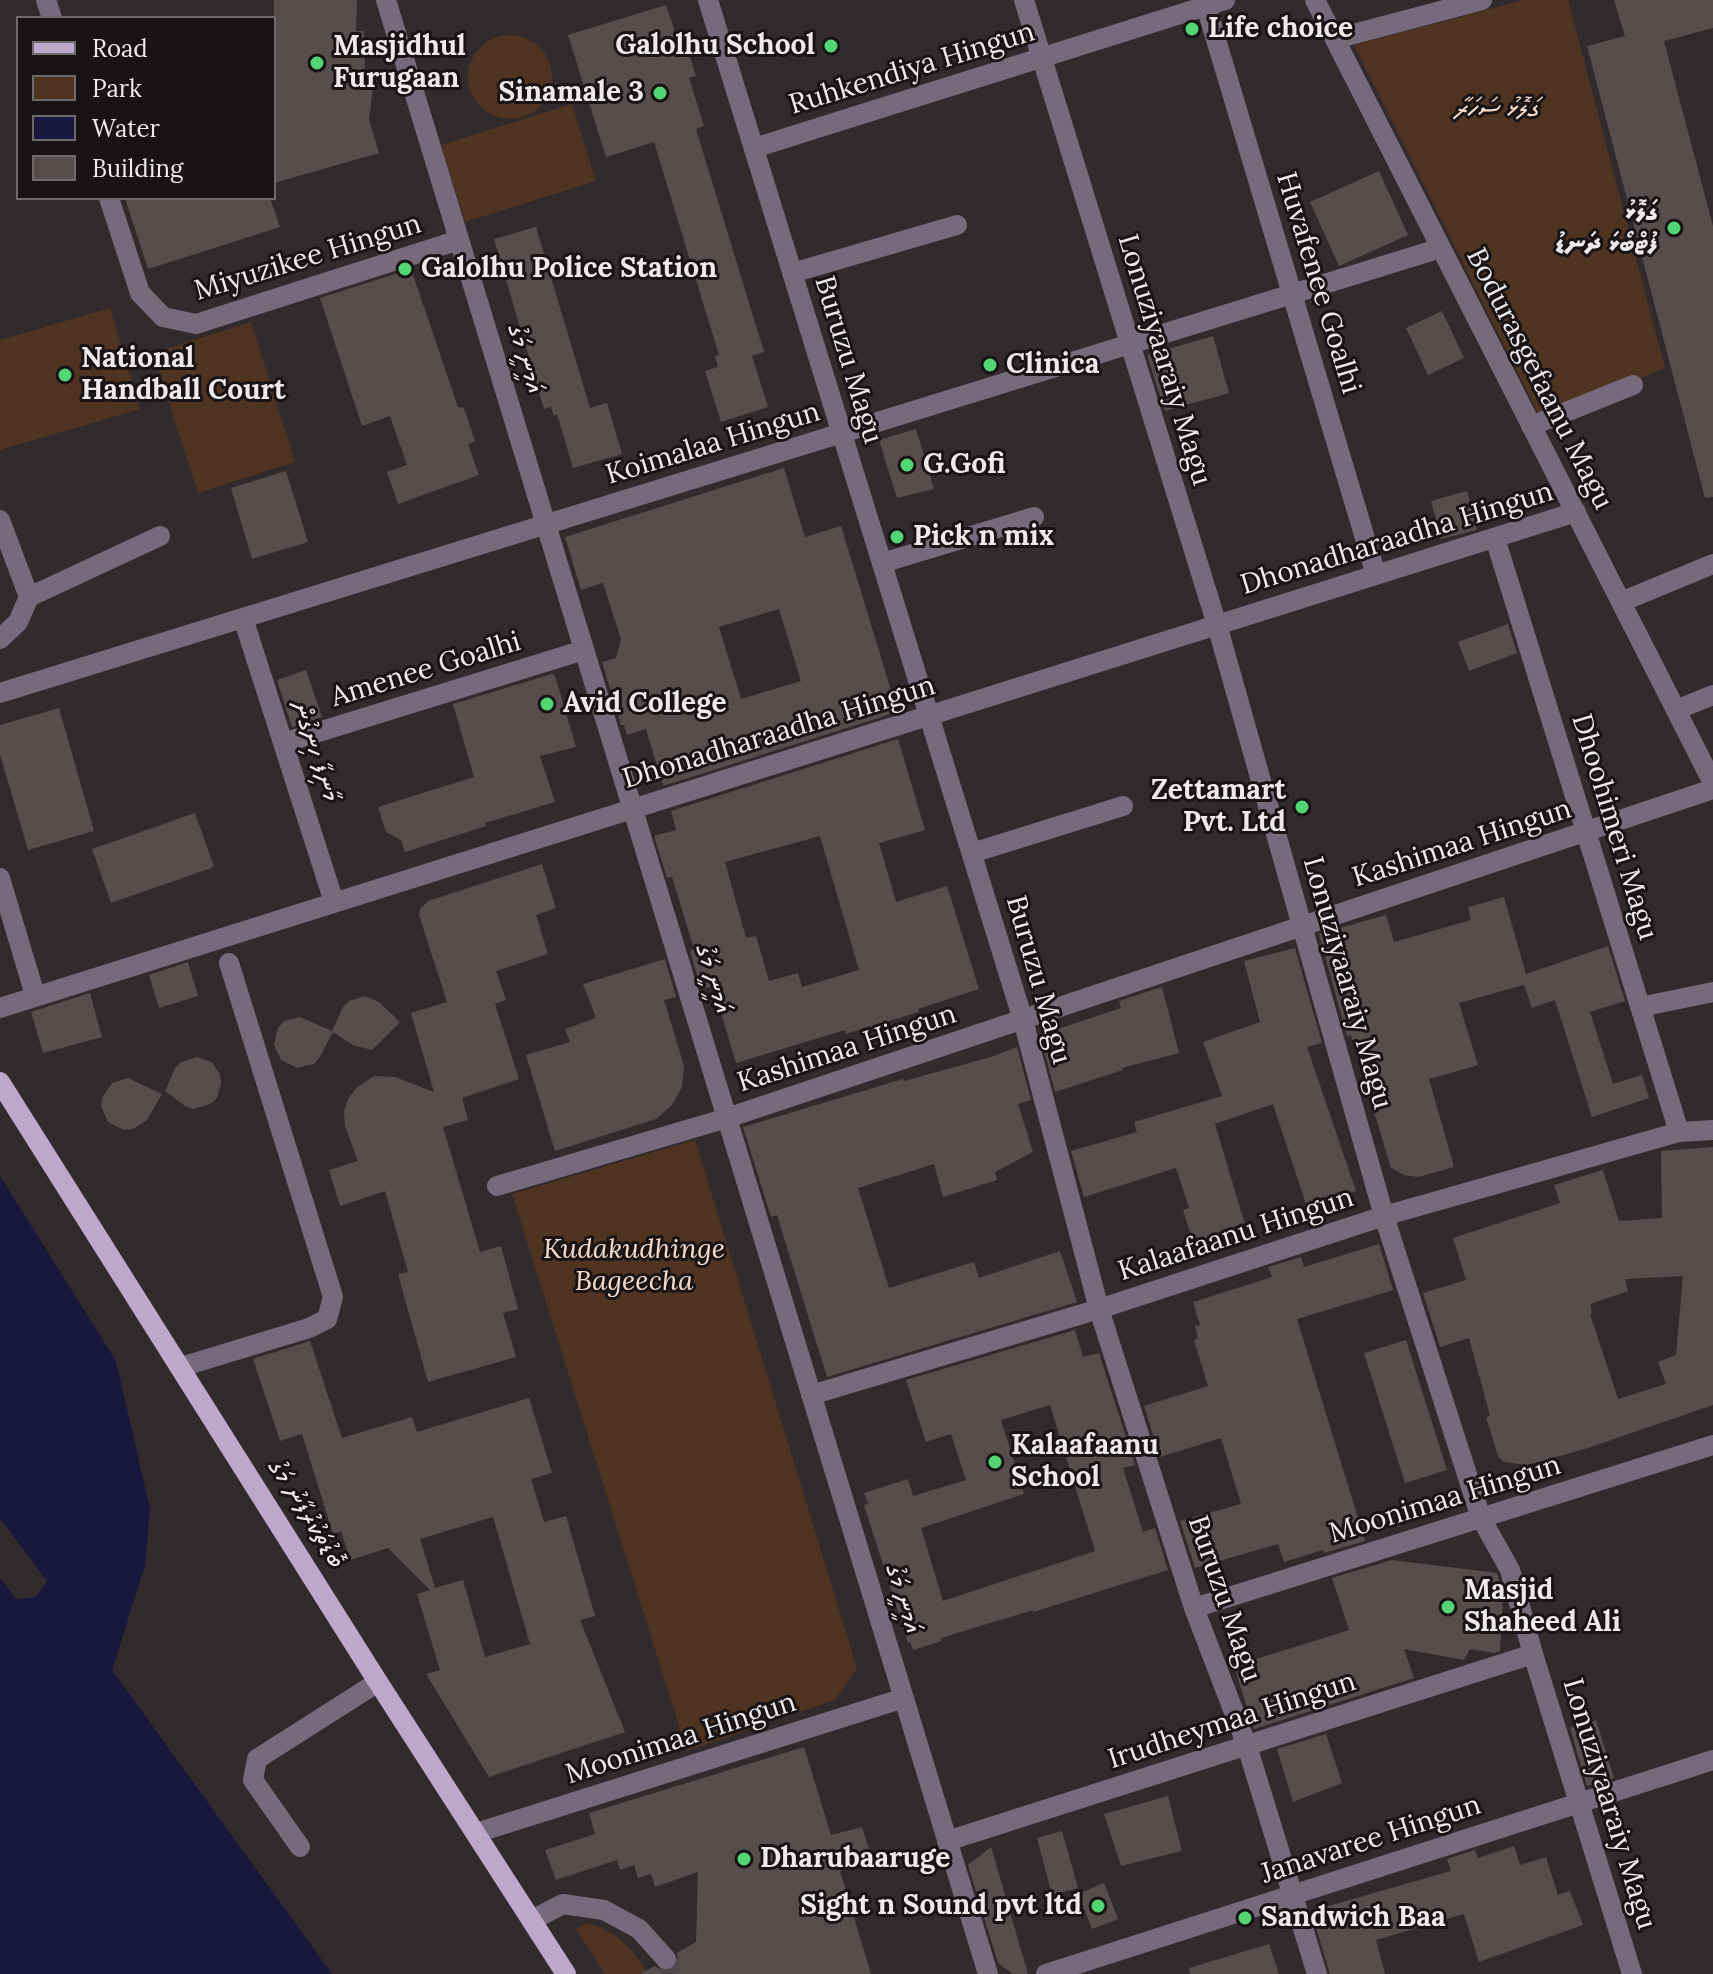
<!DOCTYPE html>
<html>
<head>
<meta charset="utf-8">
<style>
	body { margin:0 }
	#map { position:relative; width:1713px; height:1974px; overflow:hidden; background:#322b2e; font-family:Lora,serif }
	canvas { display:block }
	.legend { position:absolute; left:16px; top:16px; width:260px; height:184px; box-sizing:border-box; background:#181416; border:2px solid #6e696b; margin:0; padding:10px 14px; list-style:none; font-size:24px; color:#eee9eb }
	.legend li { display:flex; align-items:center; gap:16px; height:40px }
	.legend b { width:40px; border:2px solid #6e696b }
</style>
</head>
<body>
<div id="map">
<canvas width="1713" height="1974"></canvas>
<ul class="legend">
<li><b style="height:10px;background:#bfa6cb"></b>Road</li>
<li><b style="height:22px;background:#503422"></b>Park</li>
<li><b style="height:22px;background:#19173c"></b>Water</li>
<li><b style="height:22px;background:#574d4d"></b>Building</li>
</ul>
</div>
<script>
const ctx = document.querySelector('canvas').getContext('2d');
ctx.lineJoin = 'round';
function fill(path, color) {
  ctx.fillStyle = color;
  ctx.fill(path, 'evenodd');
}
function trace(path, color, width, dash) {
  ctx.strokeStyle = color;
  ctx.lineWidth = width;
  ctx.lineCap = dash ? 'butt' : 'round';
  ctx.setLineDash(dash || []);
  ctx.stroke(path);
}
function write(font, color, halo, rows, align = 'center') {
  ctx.font = font + ' Lora,"Noto Sans Thaana",serif';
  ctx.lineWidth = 6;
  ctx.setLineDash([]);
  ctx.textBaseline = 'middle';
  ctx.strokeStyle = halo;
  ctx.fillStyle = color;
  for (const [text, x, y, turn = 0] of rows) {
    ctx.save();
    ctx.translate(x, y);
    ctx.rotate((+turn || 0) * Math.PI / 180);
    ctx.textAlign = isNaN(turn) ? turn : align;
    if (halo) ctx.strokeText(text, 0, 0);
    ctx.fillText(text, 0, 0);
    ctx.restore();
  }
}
fill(new Path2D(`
	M 1524,0 L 1568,0 L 1665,368 L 1541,419 L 1354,45 Z
	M468 77a42 42 0 1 1 84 0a42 42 0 1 1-84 0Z
	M 572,104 L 596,181 L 465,222 L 441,145 Z
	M 110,308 L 140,409 L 0,450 L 0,340 Z
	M 251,322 L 295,462 L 198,493 L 153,353 Z
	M 695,1140 L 857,1668 L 835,1700 L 687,1751 L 512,1194 Z
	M 587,1923 C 619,1932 631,1947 648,1974 L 605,1974 L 576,1929 Z`), '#503422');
fill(new Path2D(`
	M 0,1176 L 116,1361 L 150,1509 L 145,1566 L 112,1670 L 332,1974 L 0,1974 Z`), '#19173c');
fill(new Path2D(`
	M 0,1518 L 47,1581 L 36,1597 L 16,1599 L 0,1578 Z`), '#322b2e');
fill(new Path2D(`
	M 274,0 L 357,0 L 356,31 L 364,31 L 365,70 L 375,71 L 369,120 L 379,153 L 274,183 Z
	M 1614,0 L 1713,0 L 1713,28 L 1664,41 L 1713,226 L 1713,497 L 1705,498 L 1587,46 L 1625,36 Z
	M 666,5 L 682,53 L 688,51 L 696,76 L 689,78 L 704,126 L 696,129 L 764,352 L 752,356 L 768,407 L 721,422 L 705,371 L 718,367 L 715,356 L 719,355 L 654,142 L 606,157 L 568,35 Z
	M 1379,171 L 1408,235 L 1339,266 L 1310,202 Z
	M 125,198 L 270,198 L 280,227 L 148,269 Z
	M 536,227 L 590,408 L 607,403 L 622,454 L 573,468 L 557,414 L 554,416 L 551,407 L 544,409 L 494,239 Z
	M 411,269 L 458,407 L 464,408 L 475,441 L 468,444 L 479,475 L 398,504 L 387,472 L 407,465 L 390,416 L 362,426 L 320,298 Z
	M 1442,311 L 1464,358 L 1428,375 L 1406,328 Z
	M 1213,336 L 1229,393 L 1165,411 L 1147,355 Z
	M 916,429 L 934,489 L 897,498 L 879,440 Z
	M 784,468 L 805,537 L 841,526 L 897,710 L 890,712 L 891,714 L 663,786 L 646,729 L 627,735 L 624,725 L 621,725 L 602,662 L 616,658 L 621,639 L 603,583 L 581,590 L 565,537 ZM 779,609 L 801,681 L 741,699 L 719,627 Z
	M 286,471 L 308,542 L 252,559 L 231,488 Z
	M 1467,491 L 1477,530 L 1441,539 L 1431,501 Z
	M 1508,624 L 1517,653 L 1469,671 L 1458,642 Z
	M 306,670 L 322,717 L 292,727 L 277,680 Z
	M 552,674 L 555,676 L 576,747 L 540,756 L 555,802 L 485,823 L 486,826 L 405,852 L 401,840 L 386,832 L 378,807 L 474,777 L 453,704 Z
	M 59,708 L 94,831 L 28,850 L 0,754 L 0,725 Z
	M 898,739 L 925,830 L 879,843 L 896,902 L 947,886 L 979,989 L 918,1009 L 919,1012 L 846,1034 L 845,1030 L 736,1063 L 713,986 L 701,989 L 690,951 L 694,949 L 672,877 L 667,878 L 654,836 L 676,830 L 671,811 ZM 820,836 L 859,970 L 802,987 L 798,973 L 769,981 L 756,936 L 746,938 L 725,862 Z
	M 195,813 L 214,867 L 111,903 L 92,849 Z
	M 542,864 L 556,908 L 536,915 L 548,954 L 496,971 L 506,1000 L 495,1004 L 519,1079 L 462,1098 L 468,1120 L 443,1127 L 480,1252 L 501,1246 L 518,1309 L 503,1313 L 516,1357 L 428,1382 L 398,1274 L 408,1272 L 385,1191 L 340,1206 L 329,1170 L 358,1161 L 345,1126 L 344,1112 L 348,1099 L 356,1088 L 374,1076 L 395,1077 L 434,1092 L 411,1013 L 447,1002 L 419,915 L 420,909 L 428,901 Z
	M 1504,897 L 1526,974 L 1608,946 L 1625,1001 L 1590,1012 L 1613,1084 L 1642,1075 L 1649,1098 L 1592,1117 L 1555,1000 L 1532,1008 L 1524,985 L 1459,1003 L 1478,1065 L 1429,1079 L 1454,1167 L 1418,1177 L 1404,1175 L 1391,1168 L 1351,1035 L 1347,1036 L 1319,934 L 1386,915 L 1394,942 L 1471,920 L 1468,907 Z
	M 1295,948 L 1322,1043 L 1307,1047 L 1356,1191 L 1307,1207 L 1273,1104 L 1215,1124 L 1246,1228 L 1194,1244 L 1183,1210 L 1189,1208 L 1176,1168 L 1084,1197 L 1071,1151 L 1137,1132 L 1134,1122 L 1222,1096 L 1203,1042 L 1260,1022 L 1244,961 Z
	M 665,959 L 676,997 L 664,1000 L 684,1066 L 682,1087 L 672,1105 L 656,1119 L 555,1151 L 526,1055 L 570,1042 L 565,1029 L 596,1018 L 583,984 Z
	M 188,962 L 198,996 L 159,1008 L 149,975 Z
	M 1162,987 L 1179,1053 L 1122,1068 L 1123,1070 L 1055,1092 L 1040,1035 L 1121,1008 L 1119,1001 Z
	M 90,993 L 102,1037 L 43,1053 L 31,1012 Z
	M 365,996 L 379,1002 L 400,1022 L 372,1050 L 353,1045 L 333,1032 L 320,1057 L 314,1064 L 297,1068 L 281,1060 L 274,1045 L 278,1028 L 284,1021 L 300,1017 L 332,1031 L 343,1007 L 349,1001 Z
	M 1017,1047 L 1031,1100 L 1018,1104 L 1033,1152 L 995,1172 L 997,1180 L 943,1197 L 934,1164 L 858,1188 L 889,1288 L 974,1262 L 979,1278 L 1060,1251 L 1077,1302 L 827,1377 L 777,1215 L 771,1217 L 743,1127 L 903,1079 L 904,1081 L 991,1057 Z
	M 197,1057 L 212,1062 L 220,1075 L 221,1083 L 217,1098 L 210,1104 L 193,1109 L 185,1106 L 165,1091 L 175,1068 L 181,1062 Z
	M 128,1078 L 162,1094 L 147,1120 L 133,1129 L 124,1130 L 108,1122 L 101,1106 L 102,1098 L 112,1083 Z
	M 1713,1147 L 1713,1405 L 1585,1449 L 1527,1465 L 1504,1462 L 1498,1456 L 1486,1417 L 1490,1416 L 1469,1338 L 1440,1347 L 1423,1293 L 1466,1280 L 1453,1238 L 1560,1203 L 1554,1185 L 1603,1170 L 1619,1221 L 1662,1218 L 1661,1151 ZM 1683,1276 L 1676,1355 L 1658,1362 L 1666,1384 L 1618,1399 L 1590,1314 L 1592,1313 L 1590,1304 L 1628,1291 L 1625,1279 Z
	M 1379,1244 L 1393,1290 L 1297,1319 L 1365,1541 L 1324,1553 L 1323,1550 L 1284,1562 L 1278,1544 L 1195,1568 L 1180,1521 L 1241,1504 L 1221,1438 L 1160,1457 L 1144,1406 L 1208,1386 L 1194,1340 L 1198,1338 L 1195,1326 L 1200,1325 L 1193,1302 L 1272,1277 L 1268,1267 L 1301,1257 L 1304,1267 Z
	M 1075,1330 L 1083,1357 L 1099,1353 L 1135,1465 L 1123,1468 L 1143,1532 L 1155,1528 L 1168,1570 L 1033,1612 L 1033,1610 L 941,1638 L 942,1641 L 913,1650 L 910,1642 L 908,1643 L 864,1505 L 868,1504 L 864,1493 L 908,1479 L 913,1496 L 966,1480 L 951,1434 L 926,1442 L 906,1380 ZM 1050,1405 L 1095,1551 L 943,1601 L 921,1528 L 1024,1494 L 1001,1420 Z
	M 1406,1340 L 1447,1470 L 1405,1483 L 1364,1353 Z
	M 310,1341 L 342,1438 L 412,1417 L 417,1432 L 529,1398 L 552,1473 L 531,1479 L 544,1522 L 566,1516 L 595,1616 L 580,1620 L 625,1732 L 489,1777 L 426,1674 L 440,1670 L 417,1594 L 430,1590 L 388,1548 L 350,1560 L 341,1531 L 333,1534 L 302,1434 L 280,1441 L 253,1359 ZM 493,1517 L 530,1644 L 485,1657 L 463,1580 L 435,1588 L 420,1539 Z
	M 1392,1560 L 1497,1573 L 1503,1594 L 1500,1651 L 1494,1653 L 1470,1649 L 1464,1660 L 1404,1649 L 1414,1678 L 1254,1729 L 1234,1666 L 1349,1630 L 1332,1578 Z
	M 1596,1720 L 1614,1778 L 1587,1786 L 1570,1728 Z
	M 1326,1734 L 1342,1783 L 1293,1802 L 1277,1749 Z
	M 804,1747 L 831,1835 L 862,1827 L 873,1861 L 840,1871 L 871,1974 L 640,1974 L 655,1966 L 663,1972 L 674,1969 L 678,1962 L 677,1953 L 696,1942 L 698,1872 L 655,1887 L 651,1874 L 638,1878 L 634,1865 L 620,1870 L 617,1860 L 556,1880 L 545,1850 L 595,1834 L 589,1813 Z
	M 1168,1796 L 1182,1851 L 1121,1866 L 1104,1814 Z
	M 1062,1831 L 1078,1888 L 1052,1895 L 1037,1838 Z
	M 1514,1846 L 1520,1865 L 1546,1857 L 1558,1895 L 1570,1891 L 1583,1925 L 1479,1962 L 1464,1914 L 1376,1940 L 1385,1974 L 1330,1974 L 1311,1911 L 1451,1871 L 1447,1859 L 1475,1850 L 1478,1858 Z
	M 991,1847 L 1028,1974 L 1013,1974 L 998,1963 L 968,1865 Z
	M 1104,1883 L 1118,1919 L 1092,1929 L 1078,1894 Z
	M 1269,1944 L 1279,1974 L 1190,1974 L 1189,1968 Z`), '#574d4d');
trace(new Path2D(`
	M 666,1959 L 674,1974`), '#4e484a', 20, [20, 10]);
trace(new Path2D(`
	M 46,0 L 52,18
	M 386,0 L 988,1974
	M 708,0 L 1023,1020 L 1099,1309 L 1194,1608 L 1247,1746 L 1317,1974
	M 1024,0 L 1217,625 L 1384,1216 L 1481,1518 L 1510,1570 L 1533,1654 L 1632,1974
	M 1315,0 L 1713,783
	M 1206,6 L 1376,575
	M 1335,39 L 1482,0
	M 754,148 L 1225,0
	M 109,198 L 140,293 L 163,317 L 196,324 L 459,240
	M 792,273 L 957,225
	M 1531,426 L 1633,385
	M 0,520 L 29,597
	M 1495,538 L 1679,1132
	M 882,563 L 1034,517
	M 1621,602 L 1713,564
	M 243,618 L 334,902
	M 0,639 L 18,622 L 29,597 L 160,536
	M 0,693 L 1441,248
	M 1676,710 L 1713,695
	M 283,743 L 584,650
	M 972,853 L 1123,806
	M 0,878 L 35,995
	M 1640,1007 L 1713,992
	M 0,1008 L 1576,512
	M 497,1186 L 727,1118 L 1713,789
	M 181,1367 L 309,1328 L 327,1319 L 333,1297 L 229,963
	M 811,1395 L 1099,1309 L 1384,1216 L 1679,1132 L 1713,1130
	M 1194,1608 L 1713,1445
	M 476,1833 L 904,1698
	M 947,1841 L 1533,1654
	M 300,1847 L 253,1780 L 257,1759 L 378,1682
	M 532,1920 L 563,1904 L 604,1910 L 639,1929 L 666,1959
	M 1046,1974 L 1713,1760`), '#766a7c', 20);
trace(new Path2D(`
	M 0,1082 L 378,1682 L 566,1974`), '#bfa6cb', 20);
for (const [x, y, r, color] of [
	[1192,29,8,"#52d673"],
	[831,46,8,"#52d673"],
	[317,63,8,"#52d673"],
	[660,93,8,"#52d673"],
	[1674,228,8,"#52d673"],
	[405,269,8,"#52d673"],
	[990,365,8,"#52d673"],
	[65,375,8,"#52d673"],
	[907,465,8,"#52d673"],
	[897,537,8,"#52d673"],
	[547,704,8,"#52d673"],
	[1302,807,8,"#52d673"],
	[995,1462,8,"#52d673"],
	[1448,1607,8,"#52d673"],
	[744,1859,8,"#52d673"],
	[1098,1906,8,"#52d673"],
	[1245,1918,8,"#52d673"]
]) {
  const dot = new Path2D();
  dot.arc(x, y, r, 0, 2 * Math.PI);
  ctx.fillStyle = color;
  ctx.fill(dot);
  trace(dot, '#181416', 3);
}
write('bold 28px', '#eee9eb', '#181416', [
	["Life choice",1208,29],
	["Galolhu School",815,46,"right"],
	["Masjidhul",333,47],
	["Furugaan",333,79],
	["Sinamale 3",644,93,"right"],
	["ގަލޮޅު",1658,212,"right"],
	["ފުޓްބޯޅަ ދަނޑު",1658,244,"right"],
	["Galolhu Police Station",421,269],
	["National",81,359],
	["Handball Court",81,391],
	["Clinica",1006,365],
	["G.Gofi",923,465],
	["Pick n mix",913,537],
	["Avid College",563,704],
	["Zettamart",1286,791,"right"],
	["Pvt. Ltd",1286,823,"right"],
	["Kalaafaanu",1011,1446],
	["School",1011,1478],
	["Masjid",1464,1591],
	["Shaheed Ali",1464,1623],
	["Dharubaaruge",760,1859],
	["Sight n Sound pvt ltd",1082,1906,"right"],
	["Sandwich Baa",1261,1918]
], 'left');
write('28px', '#eee9eb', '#181416', [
	["Ruhkendiya Hingun",912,69,-17],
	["Miyuzikee Hingun",308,258,-17],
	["Huvafenee Goalhi",1318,283,73],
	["އަމީނީ މަގު",525,359,73],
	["Buruzu Magu",848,360,73],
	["Lonuziyaaraiy Magu",1164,360,73],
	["Bodurasgefaanu Magu",1539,379,63],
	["Koimalaa Hingun",713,444,-17],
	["Dhonadharaadha Hingun",1397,539,-17],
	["Amenee Goalhi",426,670,-17],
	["Dhonadharaadha Hingun",779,733,-17],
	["މާނިފާ ހިނގުން",315,751,72],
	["Dhoohimeri Magu",1614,827,73],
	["Kashimaa Hingun",1462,844,-18],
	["އަމީނީ މަގު",713,979,73],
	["Buruzu Magu",1038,980,74],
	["Lonuziyaaraiy Magu",1347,983,74],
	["Kashimaa Hingun",847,1049,-18],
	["Kalaafaanu Hingun",1236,1235,-18],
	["Moonimaa Hingun",1445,1500,-17],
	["ބޮޑުތަކުރުފާނު މަގު",306,1514,58],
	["އަމީނީ މަގު",903,1599,73],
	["Buruzu Magu",1224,1599,71],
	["Irudheymaa Hingun",1232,1721,-18],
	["Moonimaa Hingun",681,1739,-18],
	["Lonuziyaaraiy Magu",1609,1804,73],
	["Janavaree Hingun",1371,1840,-18]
]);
write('italic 28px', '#f7dac9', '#181416', [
	["ގަލޮޅު ސަހަރާ",1496,109],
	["Kudakudhinge",634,1250],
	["Bageecha",634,1282]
]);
</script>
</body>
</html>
